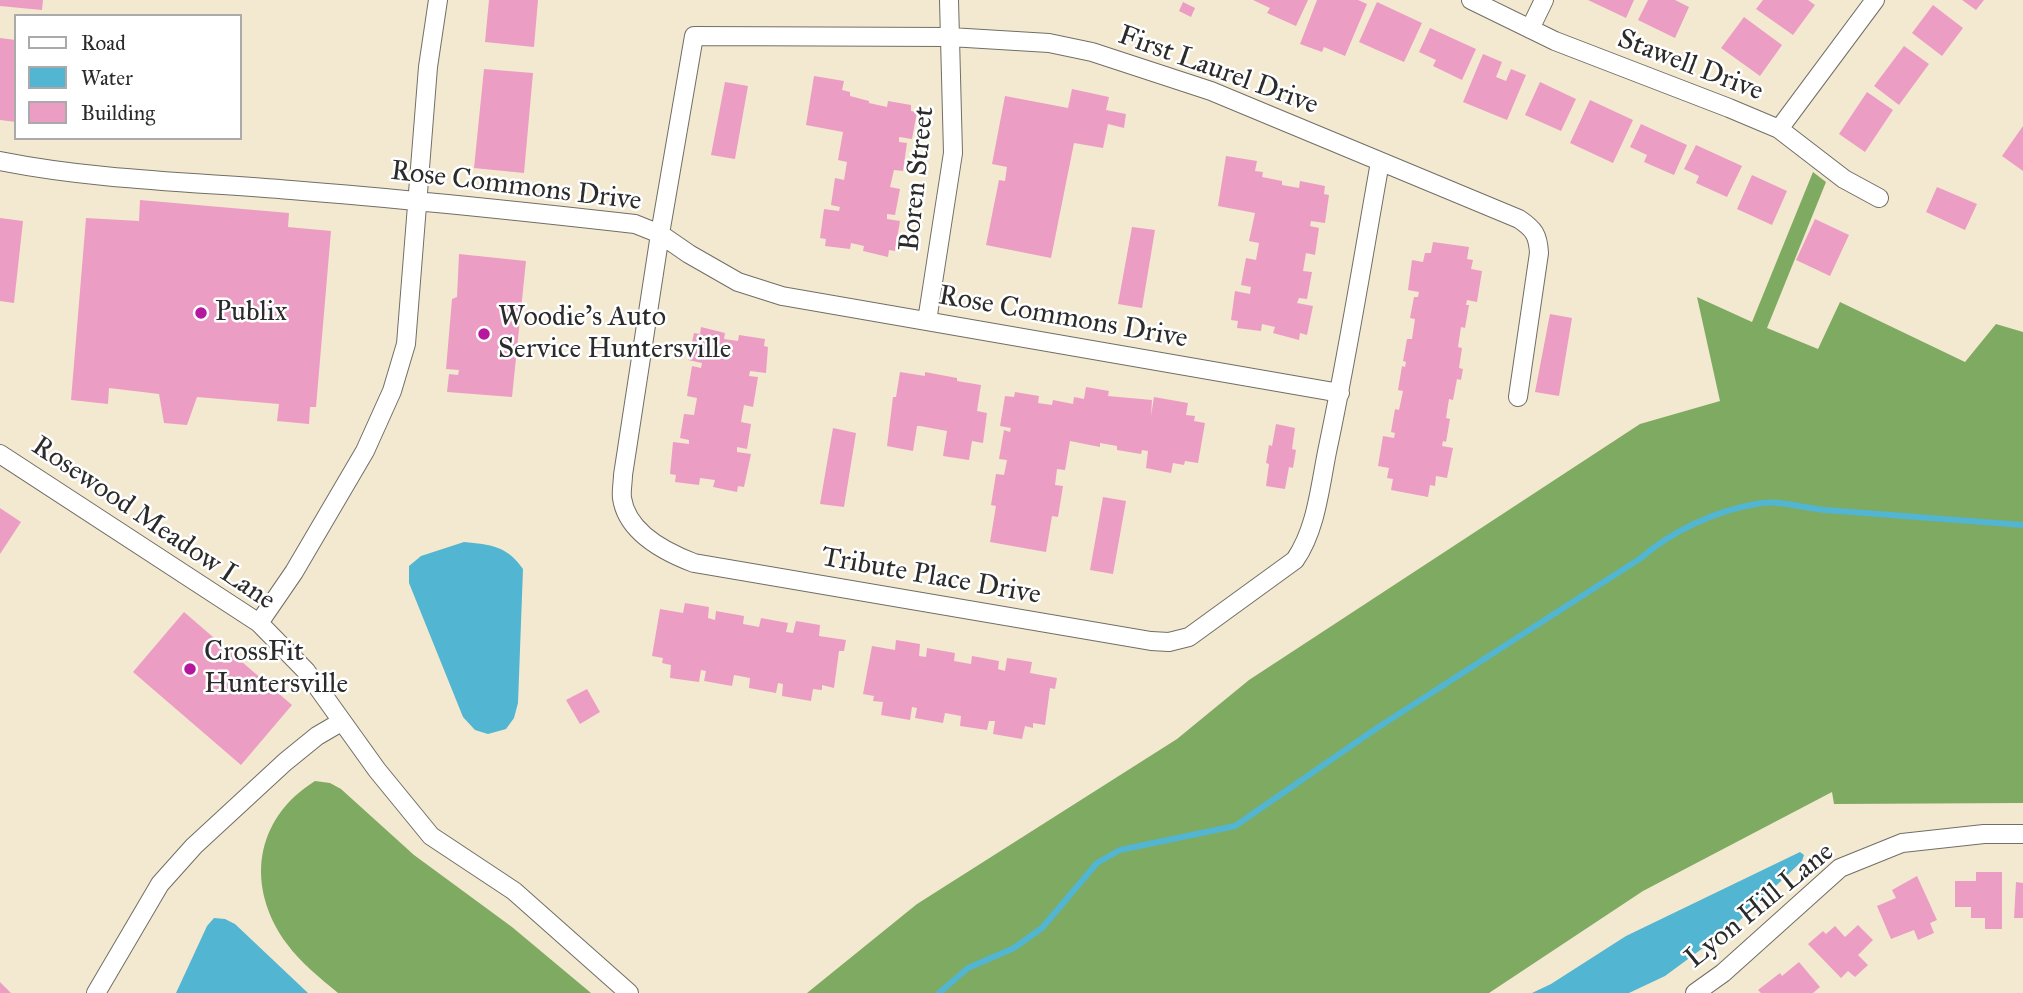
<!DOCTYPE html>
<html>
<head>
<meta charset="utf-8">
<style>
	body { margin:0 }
	#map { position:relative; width:2023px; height:993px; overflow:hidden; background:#f3e9d1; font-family:"IM FELL Great Primer",serif }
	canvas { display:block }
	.legend { position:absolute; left:14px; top:14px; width:228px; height:126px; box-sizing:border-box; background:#fff; border:2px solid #aaa; margin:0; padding:9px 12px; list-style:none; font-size:21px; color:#2b2b2b }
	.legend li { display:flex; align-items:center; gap:14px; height:35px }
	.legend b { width:35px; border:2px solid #aaa }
</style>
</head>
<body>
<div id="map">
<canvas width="2023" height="993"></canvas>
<ul class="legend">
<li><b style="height:9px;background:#fff"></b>Road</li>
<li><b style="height:19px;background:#52b5d1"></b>Water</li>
<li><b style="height:19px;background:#ec9dc4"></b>Building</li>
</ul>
</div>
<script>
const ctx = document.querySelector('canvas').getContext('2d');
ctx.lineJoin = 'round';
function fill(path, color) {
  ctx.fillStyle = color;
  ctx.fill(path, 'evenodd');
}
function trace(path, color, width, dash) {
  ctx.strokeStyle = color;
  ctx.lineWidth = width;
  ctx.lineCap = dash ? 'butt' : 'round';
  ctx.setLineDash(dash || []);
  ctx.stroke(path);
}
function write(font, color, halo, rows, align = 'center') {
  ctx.font = font + ' "IM FELL Great Primer",serif';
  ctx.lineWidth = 5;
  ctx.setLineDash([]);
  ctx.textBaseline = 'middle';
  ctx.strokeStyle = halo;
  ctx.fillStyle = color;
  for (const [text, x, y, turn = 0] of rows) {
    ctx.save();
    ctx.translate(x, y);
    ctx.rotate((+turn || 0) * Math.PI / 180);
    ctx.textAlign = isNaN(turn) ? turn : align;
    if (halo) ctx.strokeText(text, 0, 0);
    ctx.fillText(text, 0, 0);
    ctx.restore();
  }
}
fill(new Path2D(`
	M 1813,172 L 1826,182 L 1767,328 L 1818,349 L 1840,302 L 1965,362 L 1996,324 L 2023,332 L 2023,803 L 1834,804 L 1832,792 L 1643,891 L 1489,993 L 807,993 L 917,904 L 1177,739 L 1249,680 L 1640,424 L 1720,401 L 1697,297 L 1752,322 Z
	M 315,781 L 330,783 L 341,789 L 414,855 L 512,927 L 591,993 L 338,993 C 321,979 300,962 287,944 C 245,887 254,819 315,781 Z`), '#7faa61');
fill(new Path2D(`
	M 464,542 C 491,545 506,545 523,569 L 518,703 L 514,718 L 506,729 L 488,734 L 475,730 L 463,717 L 409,583 L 409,566 L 421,556 Z
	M 1800,852 L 1804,855 L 1802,861 L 1737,923 L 1665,976 L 1629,993 L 1532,993 L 1551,984 L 1626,936 Z
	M 214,918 L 225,919 L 235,924 L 308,993 L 176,993 L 207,926 Z`), '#52b5d1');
trace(new Path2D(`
	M 939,993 L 968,968 L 1014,948 L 1042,928 L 1097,863 L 1120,850 L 1235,826 L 1377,728 L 1641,558 C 1672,531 1715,511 1756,504 C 1779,499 1802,508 1825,510 C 1891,515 1957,520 2023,525`), '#52b5d1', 6);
fill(new Path2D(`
	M 0,0 L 43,0 L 42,10 L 0,6 Z
	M 489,0 L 538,0 L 534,47 L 485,42 Z
	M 1253,0 L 1308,0 L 1296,26 L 1267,13 L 1270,8 Z
	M 1317,0 L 1358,0 L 1367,4 L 1345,56 L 1324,47 L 1322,52 L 1300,44 Z
	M 1588,0 L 1634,0 L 1626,18 Z
	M 1648,0 L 1675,0 L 1689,7 L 1675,38 L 1638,20 Z
	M 1763,0 L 1808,0 L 1815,5 L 1793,35 L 1756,9 Z
	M 1962,0 L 1984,0 L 1976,10 Z
	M 1183,2 L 1195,8 L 1191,17 L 1179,11 Z
	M 1377,2 L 1422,23 L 1404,62 L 1359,42 Z
	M 1933,5 L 1963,28 L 1942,56 L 1912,33 Z
	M 1744,17 L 1782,45 L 1760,76 L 1721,48 Z
	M 1430,28 L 1476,49 L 1462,80 L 1433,66 L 1436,60 L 1419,52 Z
	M 0,38 L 16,40 L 16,122 L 0,120 Z
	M 1904,46 L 1929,64 L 1899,105 L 1874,86 Z
	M 1483,54 L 1502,62 L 1496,77 L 1506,81 L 1511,69 L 1526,75 L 1507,120 L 1463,102 Z
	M 484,69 L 533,73 L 524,173 L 474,168 Z
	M 814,76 L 844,81 L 842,90 L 850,92 L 850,96 L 869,101 L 869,103 L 887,107 L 888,101 L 911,105 L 911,111 L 917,112 L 912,139 L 899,137 L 899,142 L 907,143 L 903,171 L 894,170 L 890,187 L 900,189 L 895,215 L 887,214 L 887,219 L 900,221 L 895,251 L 889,250 L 888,257 L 863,251 L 864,246 L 851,243 L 850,249 L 825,246 L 826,239 L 820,238 L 824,209 L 839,211 L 840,207 L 831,205 L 835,178 L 844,180 L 847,162 L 838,160 L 843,132 L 806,125 Z
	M 725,82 L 748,86 L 735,159 L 711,155 Z
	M 1540,82 L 1576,99 L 1561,131 L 1525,115 Z
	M 1072,89 L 1109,97 L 1106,110 L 1126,114 L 1124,128 L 1108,124 L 1103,148 L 1074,143 L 1051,258 L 986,245 L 999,180 L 1005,181 L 1007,167 L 992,164 L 1005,96 L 1068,108 Z
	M 1867,92 L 1893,110 L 1865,152 L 1839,134 Z
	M 1590,100 L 1633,120 L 1613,163 L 1570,143 Z
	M 1641,124 L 1687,145 L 1674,175 L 1644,162 L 1647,155 L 1630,147 Z
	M 2023,126 L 2023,171 L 2002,156 Z
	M 1696,145 L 1742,166 L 1727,197 L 1696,183 L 1699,176 L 1684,169 Z
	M 1226,156 L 1257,161 L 1255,171 L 1263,172 L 1262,177 L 1282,181 L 1282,185 L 1299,188 L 1300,181 L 1325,186 L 1324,194 L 1329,195 L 1325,223 L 1311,221 L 1310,226 L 1319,228 L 1315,255 L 1306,253 L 1303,271 L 1312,272 L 1307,299 L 1299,298 L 1297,303 L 1313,306 L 1307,335 L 1300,333 L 1299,340 L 1273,333 L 1275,327 L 1262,324 L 1261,331 L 1237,328 L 1238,321 L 1231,320 L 1235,291 L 1250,294 L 1251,287 L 1241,285 L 1246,258 L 1256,260 L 1259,243 L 1249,241 L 1255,213 L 1218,206 Z
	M 1752,175 L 1787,191 L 1772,225 L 1737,209 Z
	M 1937,187 L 1977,204 L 1965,230 L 1926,212 Z
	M 140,200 L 289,213 L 288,227 L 331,231 L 316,407 L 310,407 L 309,424 L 277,421 L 279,404 L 197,397 L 187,425 L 164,423 L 159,394 L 109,388 L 108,404 L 71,400 L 86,218 L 139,221 Z
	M 0,218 L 23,221 L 14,303 L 0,301 Z
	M 1815,219 L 1849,235 L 1830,276 L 1796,260 Z
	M 1132,227 L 1155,230 L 1142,308 L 1118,304 Z
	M 1433,242 L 1469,247 L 1467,259 L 1473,260 L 1471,269 L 1482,271 L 1477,302 L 1467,300 L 1466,305 L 1469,305 L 1465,328 L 1461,327 L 1458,347 L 1462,348 L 1459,368 L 1463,369 L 1461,380 L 1457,379 L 1453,400 L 1449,399 L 1446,418 L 1450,419 L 1446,442 L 1443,441 L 1442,446 L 1453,448 L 1447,478 L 1436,476 L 1435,486 L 1430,485 L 1428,497 L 1391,490 L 1393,479 L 1387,478 L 1389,468 L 1378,466 L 1383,436 L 1394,438 L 1395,433 L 1391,432 L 1395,409 L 1399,410 L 1403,391 L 1398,390 L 1402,366 L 1405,367 L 1406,362 L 1403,361 L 1407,339 L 1412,339 L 1415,319 L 1410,318 L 1414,297 L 1418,297 L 1419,292 L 1408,290 L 1412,260 L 1423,262 L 1425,253 L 1431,253 Z
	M 459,254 L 526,261 L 512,397 L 447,392 L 449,374 L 458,375 L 459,370 L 446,369 L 452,299 L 457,297 Z
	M 1550,314 L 1572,318 L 1559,396 L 1535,392 Z
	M 701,327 L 725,333 L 724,339 L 738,341 L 739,335 L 765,339 L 764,346 L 768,347 L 766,373 L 750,371 L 749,376 L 758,377 L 753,407 L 744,405 L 741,422 L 751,424 L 747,449 L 737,447 L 737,452 L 751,454 L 744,487 L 738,486 L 737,492 L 713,487 L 715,480 L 700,478 L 699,485 L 675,482 L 676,475 L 670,474 L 673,442 L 689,444 L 689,440 L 680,438 L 684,414 L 694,415 L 697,398 L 687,396 L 692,366 L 701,368 L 702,363 L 688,360 L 694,333 L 700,334 Z
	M 900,372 L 925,376 L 925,372 L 957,378 L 957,381 L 981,385 L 977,411 L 987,413 L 983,443 L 972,441 L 969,460 L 943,456 L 947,431 L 920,426 L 917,426 L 913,451 L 887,446 L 893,397 L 896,397 Z
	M 1086,387 L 1109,391 L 1108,396 L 1152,400 L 1151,416 L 1154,397 L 1188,403 L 1186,415 L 1195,416 L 1194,421 L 1205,423 L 1198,463 L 1185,461 L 1184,465 L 1173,463 L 1171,473 L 1146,468 L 1148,451 L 1142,450 L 1141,454 L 1117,450 L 1117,446 L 1100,443 L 1100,447 L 1070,441 L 1065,470 L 1057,469 L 1055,485 L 1063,486 L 1058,517 L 1052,516 L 1046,552 L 990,542 L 996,506 L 991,505 L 996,474 L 1004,475 L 1007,460 L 999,459 L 1004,430 L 1010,432 L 1011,428 L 1000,426 L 1005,396 L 1014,397 L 1015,392 L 1039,396 L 1038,403 L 1052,405 L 1053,400 L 1073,404 L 1074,397 L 1084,399 Z
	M 1276,424 L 1295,428 L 1292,449 L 1296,450 L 1293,468 L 1289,467 L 1285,489 L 1266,486 L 1269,464 L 1266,463 L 1269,445 L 1272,446 Z
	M 833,428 L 856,433 L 844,507 L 820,504 Z
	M 1103,497 L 1126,501 L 1113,574 L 1090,570 Z
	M 0,508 L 21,522 L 0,554 Z
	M 685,603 L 709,607 L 708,618 L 715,620 L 716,611 L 744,616 L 743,624 L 759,627 L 761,618 L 788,623 L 786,632 L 793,633 L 796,621 L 820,625 L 819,636 L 846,640 L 844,651 L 839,651 L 834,688 L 822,685 L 822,690 L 813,689 L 811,701 L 782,696 L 783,684 L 778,683 L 776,693 L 749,688 L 750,678 L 734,675 L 732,686 L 704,681 L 706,671 L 701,670 L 699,682 L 670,678 L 671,665 L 662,663 L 663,658 L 652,656 L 660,609 L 683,613 Z
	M 184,612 L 292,705 L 241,765 L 133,672 Z
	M 896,640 L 920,644 L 919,656 L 926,657 L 927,648 L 955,653 L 954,661 L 971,664 L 972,656 L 999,661 L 998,669 L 1005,671 L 1007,658 L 1032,662 L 1030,673 L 1057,678 L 1055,689 L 1050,688 L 1045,725 L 1033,723 L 1033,728 L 1025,726 L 1022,739 L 993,734 L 995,721 L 989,721 L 987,730 L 960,726 L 961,716 L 945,713 L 943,723 L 915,718 L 917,708 L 912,707 L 910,720 L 881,715 L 883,702 L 873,701 L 874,696 L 863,694 L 872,646 L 895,650 Z
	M 587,689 L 600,712 L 580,724 L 566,700 Z
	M 1976,872 L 2002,872 L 2002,929 L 1985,929 L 1985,918 L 1971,918 L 1971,907 L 1955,907 L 1955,881 L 1976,881 Z
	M 1917,876 L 1937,920 L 1930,923 L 1934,933 L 1918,940 L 1914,930 L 1891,939 L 1877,906 L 1896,898 L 1892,890 Z
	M 2016,882 L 2023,883 L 2023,918 L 2014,918 Z
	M 1858,925 L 1873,940 L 1858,955 L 1868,965 L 1855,977 L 1848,971 L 1841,978 L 1808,944 L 1823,931 L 1826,934 L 1835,926 L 1845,937 Z
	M 1799,962 L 1820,987 L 1813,993 L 1761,993 L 1758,990 L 1780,973 L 1782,976 Z
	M 0,982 L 11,993 L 0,993 Z`), '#ec9dc4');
const street = new Path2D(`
	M 1471,0 L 1555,41 L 1729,108 L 1779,129 L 1844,179 L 1879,198
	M 1530,29 L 1544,0
	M 1779,129 L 1875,0
	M 0,161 C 95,180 194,182 291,190 C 406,199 520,211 635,224 L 660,234 L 689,254 L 738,282 L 782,296 L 1340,393
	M 1380,162 C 1363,257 1348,353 1328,447 C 1320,485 1317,528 1295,560 L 1189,637 L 1169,642 L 1151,641 L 694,563 C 665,552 627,533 622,498 C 621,491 623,482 623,475 L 660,234 L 694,36 L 950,37 L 1049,43 L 1092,52 L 1211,91 L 1519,219 C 1534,229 1538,235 1539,253 L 1518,397
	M 927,321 L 953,153 L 949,0
	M 0,454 L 259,623 L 306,671 L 377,770 L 431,836 L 514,891 L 629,993
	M 259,623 L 294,572 L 365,451 L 392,391 L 406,344 L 428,67 L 438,0
	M 96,993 L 160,884 L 194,846 L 285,762 L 317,736 L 341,722
	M 1695,993 L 1723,973 L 1840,868 L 1902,843 L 1984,834 L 2023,834`);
trace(street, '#716e65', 20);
trace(street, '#fff', 18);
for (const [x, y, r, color] of [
	[201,313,7,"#b5179e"],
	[484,334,7,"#b5179e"],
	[190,669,7,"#b5179e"]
]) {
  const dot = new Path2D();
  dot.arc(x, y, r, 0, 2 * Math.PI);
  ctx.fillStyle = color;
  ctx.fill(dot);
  trace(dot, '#fff', 2.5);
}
write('28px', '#2b2b2b', '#fff', [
	["Stawell Drive",1690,66,21],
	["First Laurel Drive",1218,71,20],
	["Boren Street",918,179,-84],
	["Rose Commons Drive",516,187,7],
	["Rose Commons Drive",1063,318,10],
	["Rosewood Meadow Lane",153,524,34],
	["Tribute Place Drive",931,577,10],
	["Lyon Hill Lane",1760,906,-39]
]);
write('28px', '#2b2b2b', '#fff', [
	["Publix",215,313],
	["Woodie's Auto",498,318],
	["Service Huntersville",498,350],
	["CrossFit",204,653],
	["Huntersville",204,685]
], 'left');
</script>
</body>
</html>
